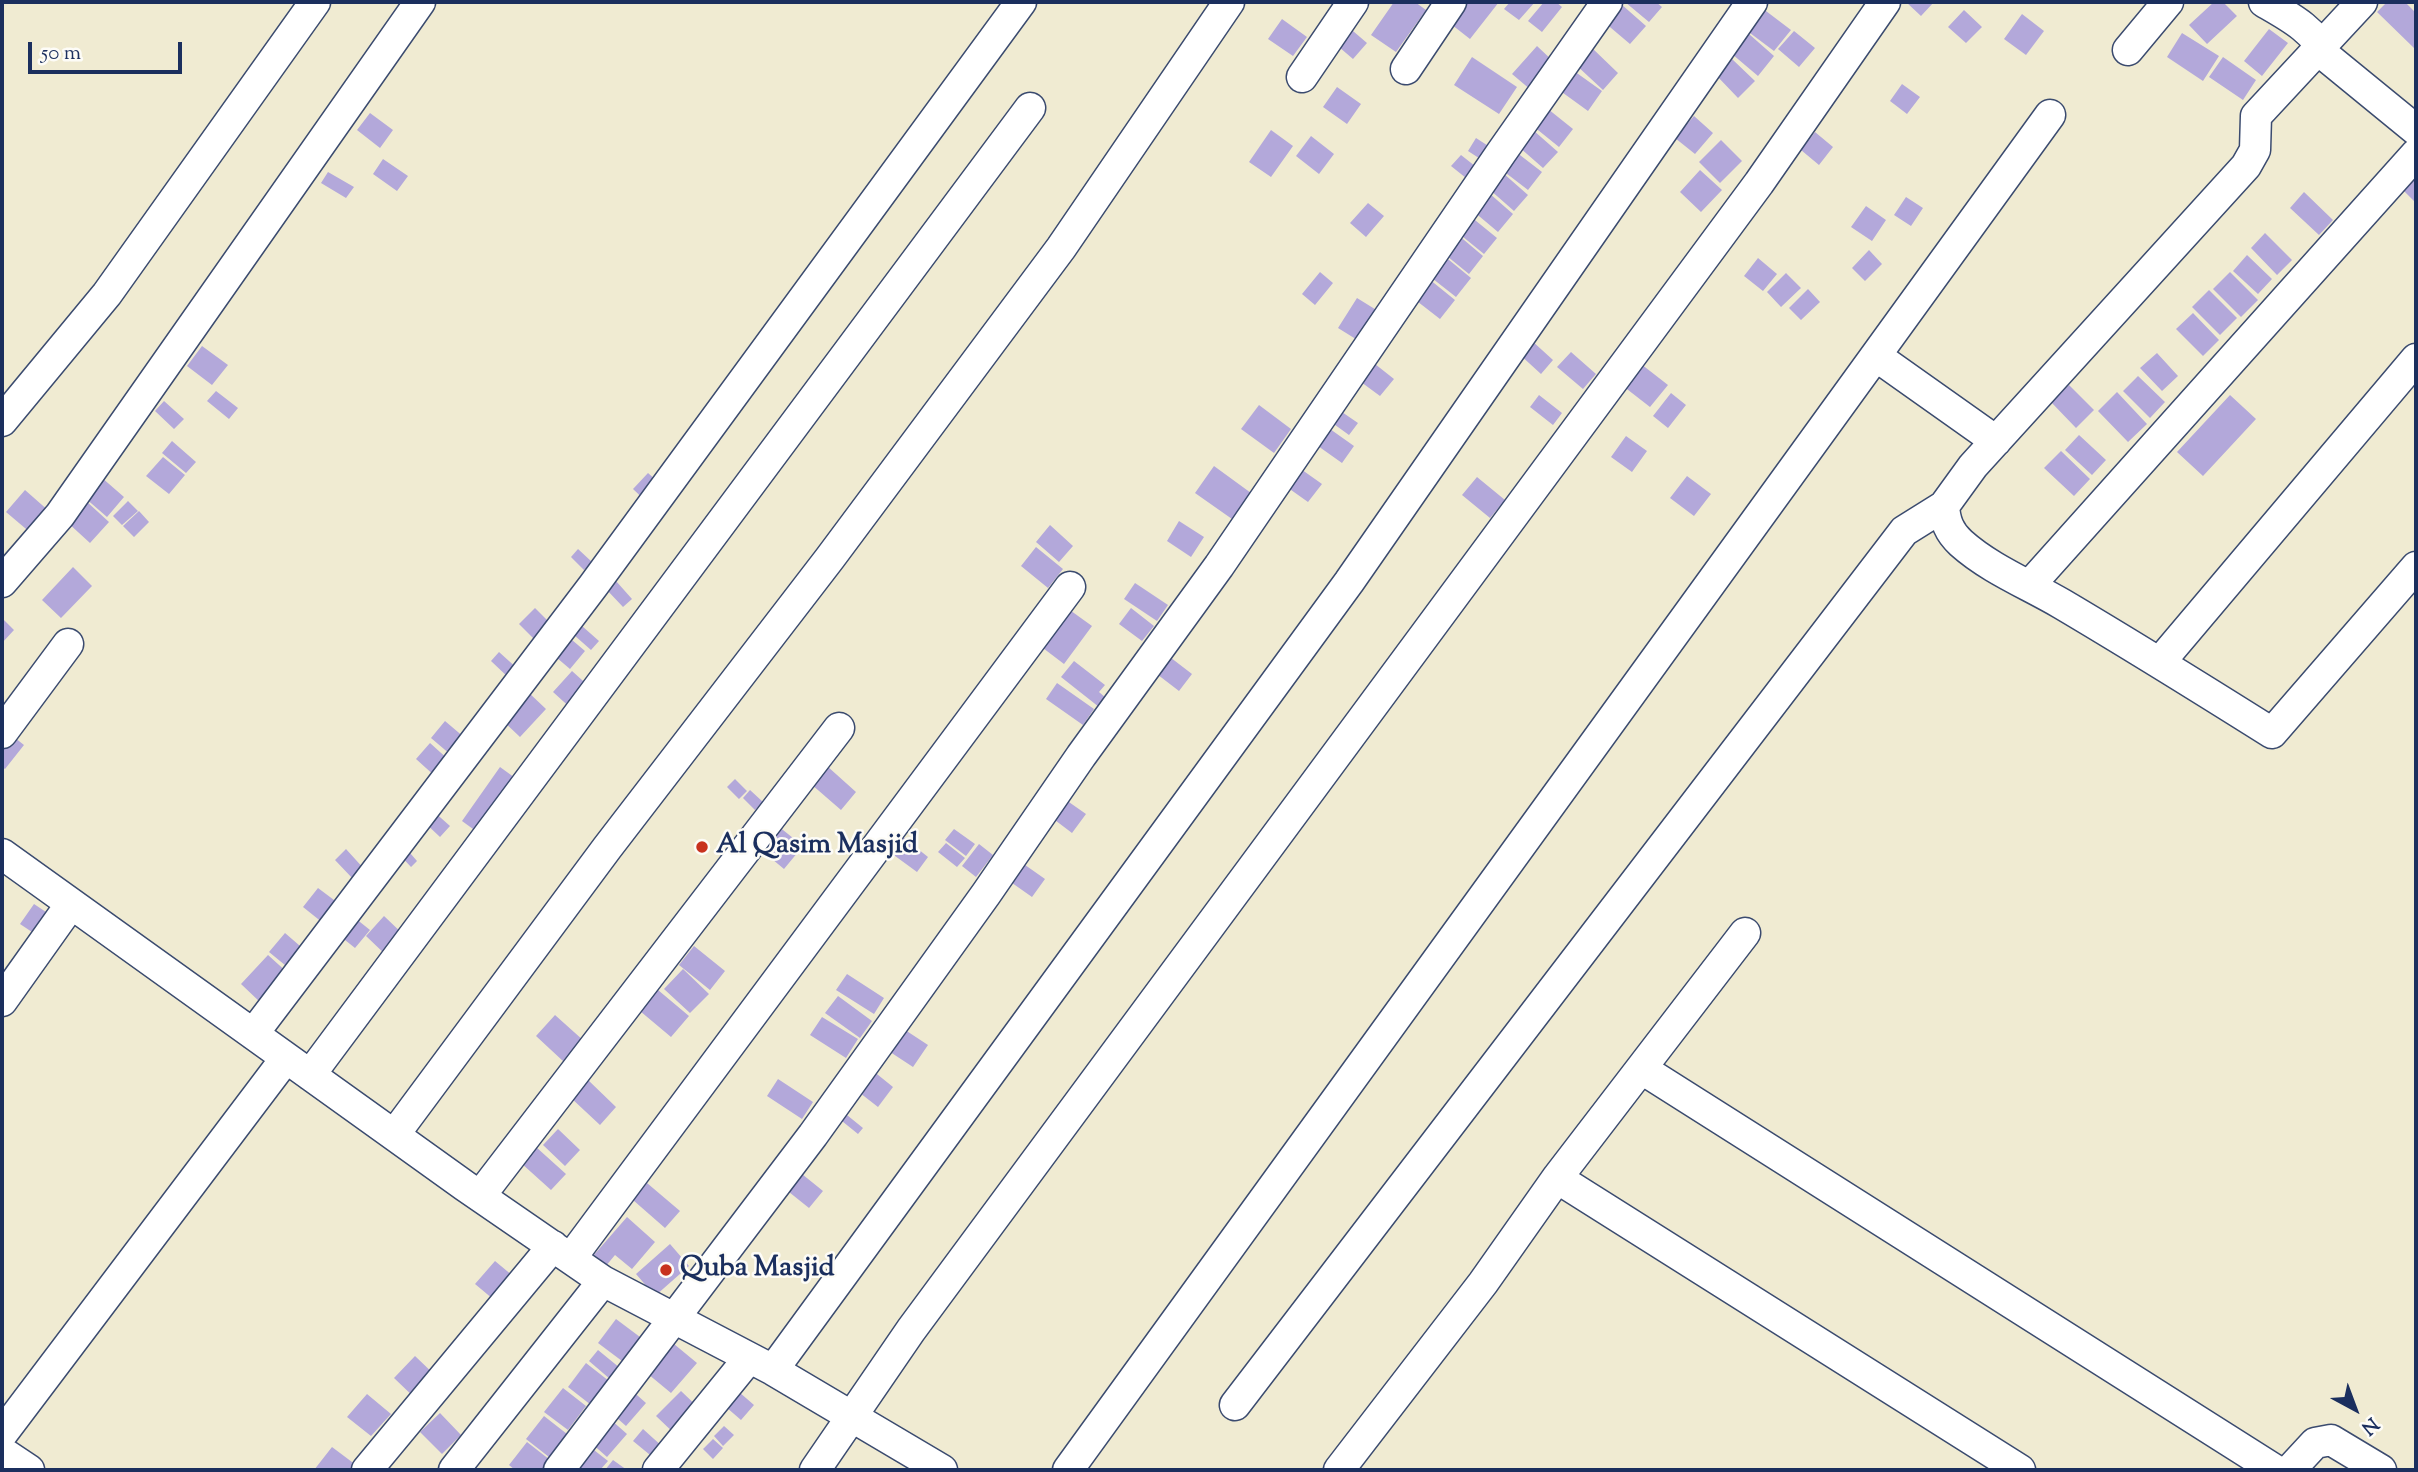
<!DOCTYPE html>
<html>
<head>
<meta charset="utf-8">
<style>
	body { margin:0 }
	#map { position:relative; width:2418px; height:1472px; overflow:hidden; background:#f0ebd2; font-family:"Sorts Mill Goudy",serif }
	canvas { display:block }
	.frame { position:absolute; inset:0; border:4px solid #1b2f5e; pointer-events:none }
	.north { position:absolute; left:2320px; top:1374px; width:70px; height:70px; -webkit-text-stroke:5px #fdfcf7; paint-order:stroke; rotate:139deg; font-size:19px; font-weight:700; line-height:28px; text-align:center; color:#1b2f5e }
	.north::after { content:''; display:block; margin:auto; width:24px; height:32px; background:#1b2f5e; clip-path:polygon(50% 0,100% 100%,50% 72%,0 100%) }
	.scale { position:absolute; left:28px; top:42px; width:154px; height:32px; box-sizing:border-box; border:4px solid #1b2f5e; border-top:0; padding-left:9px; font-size:21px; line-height:24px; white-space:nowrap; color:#1b2f5e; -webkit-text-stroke:5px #fdfcf7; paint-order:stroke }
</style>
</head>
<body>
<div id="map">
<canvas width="2418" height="1472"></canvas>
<div class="frame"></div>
<div class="north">N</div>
<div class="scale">50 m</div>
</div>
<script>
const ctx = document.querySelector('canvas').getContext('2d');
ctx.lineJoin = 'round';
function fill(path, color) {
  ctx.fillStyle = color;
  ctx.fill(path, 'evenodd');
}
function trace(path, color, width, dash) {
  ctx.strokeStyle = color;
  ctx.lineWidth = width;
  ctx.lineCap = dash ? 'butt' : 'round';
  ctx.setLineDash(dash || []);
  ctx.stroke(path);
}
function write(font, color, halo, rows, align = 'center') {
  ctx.font = font + ' "Sorts Mill Goudy",serif';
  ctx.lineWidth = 5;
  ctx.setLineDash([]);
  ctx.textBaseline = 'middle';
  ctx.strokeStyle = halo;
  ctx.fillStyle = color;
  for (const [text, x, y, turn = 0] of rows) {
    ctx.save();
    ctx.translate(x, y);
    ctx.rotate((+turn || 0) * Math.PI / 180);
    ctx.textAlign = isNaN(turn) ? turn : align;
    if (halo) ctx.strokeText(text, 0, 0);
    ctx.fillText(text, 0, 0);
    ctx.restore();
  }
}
fill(new Path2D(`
	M 1394,2 L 1415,2 L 1426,10 L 1396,52 L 1371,35 Z
	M 1462,2 L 1499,2 L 1470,39 L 1447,21 Z
	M 1510,2 L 1535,2 L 1519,20 L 1504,9 Z
	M 1544,2 L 1556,2 L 1562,7 L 1542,32 L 1528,21 Z
	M 1625,2 L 1656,2 L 1662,7 L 1649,22 Z
	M 1906,2 L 1934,2 L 1921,16 Z
	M 2214,2 L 2223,2 L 2237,16 L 2207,44 L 2189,25 Z
	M 2387,2 L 2405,2 L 2416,13 L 2416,46 L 2414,48 L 2377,12 Z
	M 1621,4 L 1646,26 L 1630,44 L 1604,22 Z
	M 1762,8 L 1791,30 L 1774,51 L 1746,30 Z
	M 1964,10 L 1982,27 L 1966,43 L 1948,27 Z
	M 2022,14 L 2044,31 L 2026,55 L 2004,39 Z
	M 1282,19 L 1307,37 L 1293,56 L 1268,39 Z
	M 1346,25 L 1367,43 L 1353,59 L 1332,41 Z
	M 2269,29 L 2288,43 L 2262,76 L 2244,61 Z
	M 1794,31 L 1815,48 L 1799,67 L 1778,49 Z
	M 2182,33 L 2219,56 L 2203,81 L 2167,57 Z
	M 1749,34 L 1774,56 L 1758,76 L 1732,54 Z
	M 1537,46 L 1555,63 L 1531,90 L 1512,74 Z
	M 1591,47 L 1618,73 L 1603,90 L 1575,64 Z
	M 1472,57 L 1517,87 L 1499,114 L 1454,85 Z
	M 2223,57 L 2256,80 L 2243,100 L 2209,77 Z
	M 1732,59 L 1755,81 L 1738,98 L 1716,75 Z
	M 1574,71 L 1602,91 L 1588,111 L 1559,90 Z
	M 1902,84 L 1920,97 L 1907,114 L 1890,101 Z
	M 1337,87 L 1361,104 L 1347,124 L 1323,107 Z
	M 1548,109 L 1573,129 L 1559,147 L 1533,126 Z
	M 370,113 L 393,130 L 380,148 L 357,130 Z
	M 1694,116 L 1713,133 L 1695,154 L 1675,138 Z
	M 1271,130 L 1293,146 L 1271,177 L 1249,162 Z
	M 1533,130 L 1558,152 L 1543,168 L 1519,147 Z
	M 1815,132 L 1833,147 L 1819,165 L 1801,150 Z
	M 1311,136 L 1334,154 L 1319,174 L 1296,156 Z
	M 1476,138 L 1493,149 L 1485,162 L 1468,151 Z
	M 1721,140 L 1742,161 L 1720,183 L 1699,162 Z
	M 1516,152 L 1542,172 L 1528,190 L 1502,170 Z
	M 1461,155 L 1480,170 L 1471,182 L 1451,166 Z
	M 383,159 L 408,176 L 397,191 L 373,174 Z
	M 1700,170 L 1722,190 L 1701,212 L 1680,192 Z
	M 328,172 L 354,187 L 346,198 L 321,183 Z
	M 1503,173 L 1528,195 L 1514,211 L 1489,189 Z
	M 2416,174 L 2416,203 L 2402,189 Z
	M 2304,192 L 2333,220 L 2319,235 L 2290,208 Z
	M 1489,193 L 1513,214 L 1498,232 L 1473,211 Z
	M 1906,197 L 1923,208 L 1911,226 L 1894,215 Z
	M 1368,203 L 1384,216 L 1366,237 L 1350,223 Z
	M 1866,206 L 1886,220 L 1872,241 L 1851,227 Z
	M 1470,216 L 1497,238 L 1484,254 L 1457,232 Z
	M 2265,233 L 2292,260 L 2277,275 L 2251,248 Z
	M 1457,234 L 1483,256 L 1469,274 L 1442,252 Z
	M 1869,250 L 1882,264 L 1865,281 L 1852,268 Z
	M 1443,255 L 1471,278 L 1456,297 L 1428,275 Z
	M 2247,255 L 2272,279 L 2258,294 L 2233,271 Z
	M 1758,258 L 1777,274 L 1763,291 L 1744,276 Z
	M 1320,272 L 1333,283 L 1315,305 L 1302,294 Z
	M 2230,272 L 2258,300 L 2241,317 L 2213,289 Z
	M 1786,273 L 1801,288 L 1781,307 L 1767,292 Z
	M 1429,279 L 1455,300 L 1440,319 L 1413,298 Z
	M 1808,289 L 1820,302 L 1801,320 L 1789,308 Z
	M 2209,290 L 2237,318 L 2220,335 L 2192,307 Z
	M 1357,298 L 1378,311 L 1359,341 L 1338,328 Z
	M 2193,313 L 2219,340 L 2203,356 L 2176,329 Z
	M 1531,340 L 1553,360 L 1541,374 L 1518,353 Z
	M 202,346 L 228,365 L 212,385 L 187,366 Z
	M 1571,352 L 1596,374 L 1583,389 L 1557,367 Z
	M 2157,353 L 2178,376 L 2162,391 L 2140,368 Z
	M 1375,364 L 1394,379 L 1380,396 L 1361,382 Z
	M 1641,364 L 1668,385 L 1650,407 L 1623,386 Z
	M 2138,376 L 2165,402 L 2150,418 L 2123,391 Z
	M 2069,385 L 2094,410 L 2076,428 L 2051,402 Z
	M 216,391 L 238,408 L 229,419 L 207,401 Z
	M 2117,392 L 2147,424 L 2128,442 L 2098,411 Z
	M 1671,393 L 1686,405 L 1668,428 L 1653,416 Z
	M 1539,395 L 1562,413 L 1553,425 L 1530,407 Z
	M 2230,395 L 2256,419 L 2203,476 L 2177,452 Z
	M 164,401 L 184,419 L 174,429 L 155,411 Z
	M 1259,405 L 1291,429 L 1274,453 L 1241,429 Z
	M 1339,410 L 1358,423 L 1349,435 L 1331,422 Z
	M 1330,429 L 1354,446 L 1342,463 L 1318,446 Z
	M 2079,435 L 2106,460 L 2092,475 L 2065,450 Z
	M 1626,436 L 1647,451 L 1632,472 L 1611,457 Z
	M 172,441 L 196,462 L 186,473 L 162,453 Z
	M 2061,451 L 2090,479 L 2074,496 L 2044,468 Z
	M 163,457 L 185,475 L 169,494 L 146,476 Z
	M 1214,466 L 1251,493 L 1232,519 L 1195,493 Z
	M 1298,467 L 1322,484 L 1308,502 L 1284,485 Z
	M 648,473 L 667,490 L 652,507 L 633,489 Z
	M 1687,476 L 1711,494 L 1694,516 L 1670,498 Z
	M 101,477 L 124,497 L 107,517 L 84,497 Z
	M 1477,477 L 1505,500 L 1490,518 L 1462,495 Z
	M 25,490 L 50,512 L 32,534 L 6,512 Z
	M 86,501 L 109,522 L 90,543 L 67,522 Z
	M 128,501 L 138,511 L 122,525 L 113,516 Z
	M 139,511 L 149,522 L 134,537 L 123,526 Z
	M 1179,521 L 1204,537 L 1191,557 L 1167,541 Z
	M 1050,525 L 1073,546 L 1059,562 L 1036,542 Z
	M 1036,547 L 1063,569 L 1048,588 L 1021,566 Z
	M 578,549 L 592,562 L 584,570 L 571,557 Z
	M 73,567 L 92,586 L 61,618 L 42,600 Z
	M 616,581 L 632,599 L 623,607 L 606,589 Z
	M 1135,583 L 1168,605 L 1157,621 L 1124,599 Z
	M 535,608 L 554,627 L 538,643 L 519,624 Z
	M 1067,608 L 1092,626 L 1064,664 L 1039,645 Z
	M 1131,608 L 1154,626 L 1142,641 L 1119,624 Z
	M 2,618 L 14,630 L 2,643 Z
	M 582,626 L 599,641 L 591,650 L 574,635 Z
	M 565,634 L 585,651 L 570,669 L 550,652 Z
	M 1162,651 L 1192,674 L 1179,691 L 1149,668 Z
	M 499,652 L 519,670 L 510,679 L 491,661 Z
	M 1074,661 L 1105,685 L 1099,692 L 1106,698 L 1099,707 L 1061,677 Z
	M 572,671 L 592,689 L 574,711 L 553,692 Z
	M 1057,683 L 1094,709 L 1083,725 L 1046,699 Z
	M 527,691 L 546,709 L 520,737 L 501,719 Z
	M 445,721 L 465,738 L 451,755 L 431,738 Z
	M 10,734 L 24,745 L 5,769 L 2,767 L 2,744 Z
	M 430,743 L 450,761 L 436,777 L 416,759 Z
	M 827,766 L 856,792 L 841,810 L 811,784 Z
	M 500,767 L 522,783 L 484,837 L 462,821 Z
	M 735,779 L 747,791 L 739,799 L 727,787 Z
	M 750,790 L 763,802 L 755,810 L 743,798 Z
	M 1056,793 L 1086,814 L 1072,833 L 1043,811 Z
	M 432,810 L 450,826 L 440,837 L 423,821 Z
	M 778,826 L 803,846 L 784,869 L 760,849 Z
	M 954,829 L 975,844 L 966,856 L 945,840 Z
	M 903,837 L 928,857 L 917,872 L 891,853 Z
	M 946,843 L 965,858 L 957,867 L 938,852 Z
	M 979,844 L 993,855 L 976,877 L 962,866 Z
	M 404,846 L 417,861 L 411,867 L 397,852 Z
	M 346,849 L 365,870 L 354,880 L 335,860 Z
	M 1018,860 L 1045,879 L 1032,897 L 1005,878 Z
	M 318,888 L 338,903 L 323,923 L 303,907 Z
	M 34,904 L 58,920 L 44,940 L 20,924 Z
	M 350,914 L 370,930 L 355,948 L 335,932 Z
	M 384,916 L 406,937 L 388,957 L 366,936 Z
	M 285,933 L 307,952 L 291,970 L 269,952 Z
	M 694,946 L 725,971 L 710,990 L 679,965 Z
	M 268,955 L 289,974 L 261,1003 L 241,984 Z
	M 683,969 L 709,994 L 690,1013 L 664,989 Z
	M 847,974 L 884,998 L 874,1014 L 836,990 Z
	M 658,990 L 689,1016 L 671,1037 L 640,1011 Z
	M 838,996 L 872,1021 L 860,1038 L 825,1013 Z
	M 555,1015 L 584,1041 L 564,1062 L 536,1036 Z
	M 822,1017 L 858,1039 L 846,1058 L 810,1035 Z
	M 896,1024 L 928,1045 L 913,1067 L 881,1046 Z
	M 867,1066 L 893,1087 L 878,1107 L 851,1086 Z
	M 587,1079 L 616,1107 L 600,1125 L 570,1097 Z
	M 778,1079 L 813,1102 L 802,1119 L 767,1096 Z
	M 842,1111 L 863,1128 L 858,1134 L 837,1117 Z
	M 558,1129 L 580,1150 L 565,1166 L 543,1145 Z
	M 536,1147 L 566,1174 L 551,1190 L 521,1163 Z
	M 797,1170 L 823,1191 L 809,1208 L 784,1188 Z
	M 647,1183 L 680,1211 L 665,1228 L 633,1200 Z
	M 627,1217 L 655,1242 L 632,1269 L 615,1255 L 605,1267 L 593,1256 Z
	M 670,1244 L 689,1266 L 655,1296 L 636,1274 Z
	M 495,1261 L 519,1281 L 499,1304 L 475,1284 Z
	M 616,1319 L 640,1337 L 622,1361 L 598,1343 Z
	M 674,1344 L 697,1363 L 671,1393 L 648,1374 Z
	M 598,1350 L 620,1368 L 610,1379 L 589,1361 Z
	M 415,1356 L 438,1378 L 417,1400 L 394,1378 Z
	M 586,1363 L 609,1381 L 591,1405 L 568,1387 Z
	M 563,1388 L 586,1406 L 568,1430 L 544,1412 Z
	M 629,1388 L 646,1403 L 626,1426 L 609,1411 Z
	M 681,1391 L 702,1411 L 677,1436 L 656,1416 Z
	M 739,1392 L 754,1405 L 741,1420 L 726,1407 Z
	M 367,1394 L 391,1414 L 371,1436 L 347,1417 Z
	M 440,1413 L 461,1435 L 442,1454 L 420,1432 Z
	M 544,1416 L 567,1434 L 549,1457 L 526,1439 Z
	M 610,1419 L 627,1434 L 607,1457 L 590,1442 Z
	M 724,1426 L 734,1435 L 723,1446 L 714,1436 Z
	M 643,1429 L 664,1448 L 655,1459 L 633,1441 Z
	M 713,1439 L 723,1448 L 713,1459 L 703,1449 Z
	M 527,1442 L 550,1460 L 542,1470 L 515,1470 L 509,1465 Z
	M 585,1443 L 608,1461 L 600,1470 L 571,1470 Z
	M 332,1447 L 356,1465 L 351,1470 L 314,1470 Z
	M 613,1460 L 627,1470 L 605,1470 Z`), '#b3a8da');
const minor = new Path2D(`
	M 2264,2 C 2290,17 2315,30 2328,58 L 2416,130
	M 2362,2 L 2256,116 L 2255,150 L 2246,166 L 1973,466 L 1944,506 C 1945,521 1949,532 1961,543 C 1990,569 2028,584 2062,604 C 2133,646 2202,689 2272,733 L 2416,567
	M 2128,50 L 2168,2
	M 1406,69 L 1451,2
	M 1302,77 L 1353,2
	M 1876,356 L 1996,441
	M 2,421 L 107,294 L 315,2
	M 2,582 L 60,515 L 420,2
	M 2030,585 L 2416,154
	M 2160,662 L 2416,359
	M 2,733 L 68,644
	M 2,854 L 465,1186 L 603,1281 L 773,1370 L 942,1470
	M 2,1001 L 71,904
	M 253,1034 L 593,586 L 1021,2
	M 1642,1069 L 2275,1470
	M 310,1075 L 1030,108
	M 394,1135 L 607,848 L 830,558 L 1061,248 L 1229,2
	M 1557,1178 L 2020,1470
	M 480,1196 L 839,728
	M 571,1258 L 1070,587
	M 773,1370 L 1349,582 L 1752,2
	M 1235,1405 L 1904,531 L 1944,506
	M 2,1434 L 286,1058
	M 2,1452 L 29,1470
	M 367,1470 L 553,1246
	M 454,1470 L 603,1281
	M 559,1470 L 813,1135 L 986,894 L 1081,756 L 1219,566 L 1501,153 L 1607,2
	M 658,1470 L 749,1358
	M 815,1470 L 911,1330 L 1759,183 L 1885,2
	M 1068,1470 L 2050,115
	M 1339,1470 L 1483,1283 L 1557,1178 L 1745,933
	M 2290,1470 L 2315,1443 L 2331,1440 L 2381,1470`);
trace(minor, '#3b4b6f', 33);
trace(minor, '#fff', 30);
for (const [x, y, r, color] of [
	[702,847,7,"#c8321e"],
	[666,1270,7,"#c8321e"]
]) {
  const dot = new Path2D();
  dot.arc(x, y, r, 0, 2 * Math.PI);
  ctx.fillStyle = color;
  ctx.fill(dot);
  trace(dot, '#fdfcf7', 2.5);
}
write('bold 28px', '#1b2f5e', '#fdfcf7', [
	["Al Qasim Masjid",716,847],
	["Quba Masjid",680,1270]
], 'left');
</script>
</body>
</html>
